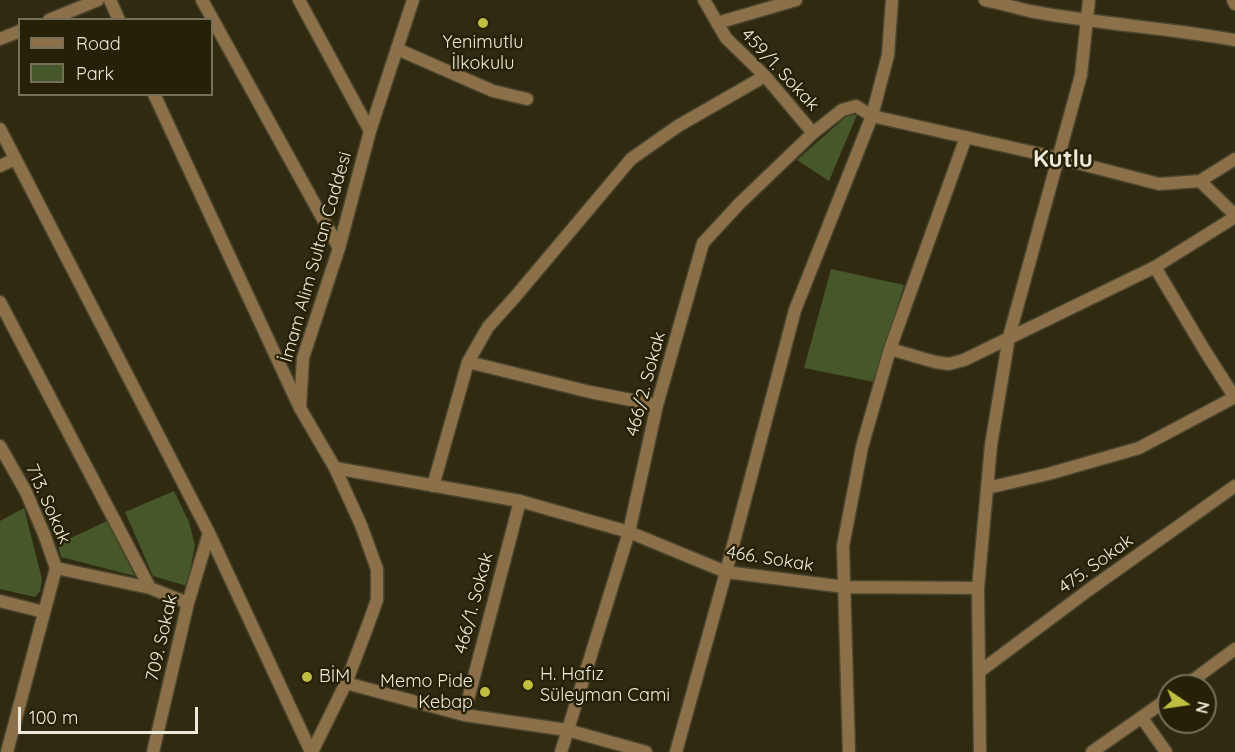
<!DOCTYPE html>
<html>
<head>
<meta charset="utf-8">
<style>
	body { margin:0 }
	#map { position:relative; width:1235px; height:752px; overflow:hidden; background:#302a11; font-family:Quicksand,sans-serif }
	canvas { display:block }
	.legend { position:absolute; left:18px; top:18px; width:195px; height:78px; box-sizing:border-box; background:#262007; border:2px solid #76705b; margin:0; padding:8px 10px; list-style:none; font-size:18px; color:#ede9da }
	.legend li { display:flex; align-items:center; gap:12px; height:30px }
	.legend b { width:30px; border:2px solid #76705b }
	.north { position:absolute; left:1157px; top:674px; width:60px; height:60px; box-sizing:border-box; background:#262007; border:2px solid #76705b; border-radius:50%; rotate:103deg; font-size:16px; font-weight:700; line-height:24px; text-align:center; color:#ede9da }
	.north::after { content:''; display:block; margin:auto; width:21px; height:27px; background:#c0be41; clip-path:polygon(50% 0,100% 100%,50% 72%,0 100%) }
	.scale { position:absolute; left:18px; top:707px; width:180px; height:27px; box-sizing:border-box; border:3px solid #ede9da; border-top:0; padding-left:8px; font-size:18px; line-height:21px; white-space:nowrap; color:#ede9da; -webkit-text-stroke:4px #262007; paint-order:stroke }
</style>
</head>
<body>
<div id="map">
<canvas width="1235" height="752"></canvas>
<ul class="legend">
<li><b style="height:8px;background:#8b7049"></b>Road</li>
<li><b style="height:16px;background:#46572a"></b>Park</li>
</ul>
<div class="north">N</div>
<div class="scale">100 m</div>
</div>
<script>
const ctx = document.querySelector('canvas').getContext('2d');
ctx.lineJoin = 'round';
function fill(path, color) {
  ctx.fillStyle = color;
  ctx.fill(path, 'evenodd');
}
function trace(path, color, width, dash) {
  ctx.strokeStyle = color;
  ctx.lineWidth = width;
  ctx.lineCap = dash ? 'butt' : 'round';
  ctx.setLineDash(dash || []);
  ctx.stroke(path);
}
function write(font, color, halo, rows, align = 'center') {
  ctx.font = font + ' Quicksand,sans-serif';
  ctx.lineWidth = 5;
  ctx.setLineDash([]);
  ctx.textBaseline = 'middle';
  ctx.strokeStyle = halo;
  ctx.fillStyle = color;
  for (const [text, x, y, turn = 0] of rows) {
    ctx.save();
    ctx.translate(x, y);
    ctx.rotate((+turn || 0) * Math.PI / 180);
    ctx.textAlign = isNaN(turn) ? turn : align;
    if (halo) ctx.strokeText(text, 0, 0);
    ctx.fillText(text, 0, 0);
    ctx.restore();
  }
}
fill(new Path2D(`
	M 849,114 L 857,115 L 829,181 L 797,160 Z
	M 831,269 L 904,285 L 874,382 L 804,368 Z
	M 174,491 L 189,522 L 195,545 L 187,586 L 153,576 L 125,512 Z
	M 24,508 L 42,579 L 40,591 L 35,597 L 0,589 L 0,521 Z
	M 107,521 L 135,576 L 61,557 L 58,544 Z`), '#46572a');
const minor = new Path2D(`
	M 110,0 L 119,20
	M 202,0 L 339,248
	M 299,0 L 370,131
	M 704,0 L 726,38 L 765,76 L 813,133
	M 985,0 C 1002,3 1018,9 1035,12 C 1101,24 1168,28 1235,40
	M 1233,0 L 1235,4
	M 49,20 L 98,0
	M 717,23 L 796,0
	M 0,39 L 20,31
	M 397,49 L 493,91 L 527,99
	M 154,94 L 300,408
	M 0,129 L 209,533 L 311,752
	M 0,166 L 15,159
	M 1200,181 L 1235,215
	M 1155,267 L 1205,351 L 1235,398
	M 0,302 L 150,588
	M 890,349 L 935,362 L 949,364 L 964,360 L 1155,267 L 1235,217
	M 468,362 L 590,392 L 657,405
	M 0,446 L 26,492 L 44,534 L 56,568 L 7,752
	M 335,468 L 520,501 L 629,532 L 726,572 L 845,587 L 978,588 L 980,752
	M 433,486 L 468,362 L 488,327 L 515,297 L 631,159 L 678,126 L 765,76
	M 987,488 L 1048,474 L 1139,448 L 1235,397
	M 56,568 L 150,588 L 188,603
	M 978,588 L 991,445 L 1009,337 L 1081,75 L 1089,0
	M 0,601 L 44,612
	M 979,672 L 1090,589 L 1235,486
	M 346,683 L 464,715 L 567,730 L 646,752
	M 464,715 L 520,501
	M 153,752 L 188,603 L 209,533
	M 561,752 L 629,532 L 657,405 L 703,243 L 739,204 L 813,133 L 842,110 L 856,106 L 872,116 L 1058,158 L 1159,184 L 1200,181 L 1235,159
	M 676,752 L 726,572 L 795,310 L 872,116 L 888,55 L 892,0
	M 849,752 L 843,546 L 862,447 L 890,349 L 966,137`);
const tertiary = new Path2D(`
	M 1185,686 L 1235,649
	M 1142,718 L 1166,752
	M 312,752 L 346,683 L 368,625 L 377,600 L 377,569 L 361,525 L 335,468 L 300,408 L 303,358 L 339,248 L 370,131 L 413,0
	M 1092,752 L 1169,698`);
trace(minor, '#4a452d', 15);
trace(tertiary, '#4a452d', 15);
trace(minor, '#8b7049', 12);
trace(tertiary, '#8b7049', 12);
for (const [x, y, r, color] of [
	[483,23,6,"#c0be41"],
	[307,677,6,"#c0be41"],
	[528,685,6,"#c0be41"],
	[485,692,6,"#c0be41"]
]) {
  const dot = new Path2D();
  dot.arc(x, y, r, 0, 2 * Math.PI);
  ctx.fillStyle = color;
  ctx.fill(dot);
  trace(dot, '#262007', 2);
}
write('18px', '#ede9da', '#262007', [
	["Yenimutlu",483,43,"center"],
	["İlkokulu",483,64,"center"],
	["H. Hafız",540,675],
	["Süleyman Cami",540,696],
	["BİM",319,677],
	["Memo Pide",473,682,"right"],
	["Kebap",473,703,"right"]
], 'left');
write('18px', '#ede9da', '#262007', [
	["459/1. Sokak",780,70,47],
	["İmam Alim Sultan Caddesi",316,257,-74],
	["466/2. Sokak",646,384,-75],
	["713. Sokak",48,504,66],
	["466. Sokak",770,559,9],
	["475. Sokak",1096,564,-36],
	["466/1. Sokak",474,603,-75],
	["709. Sokak",162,638,-77]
]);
write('bold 24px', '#ede9da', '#262007', [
	["Kutlu",1063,160]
]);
</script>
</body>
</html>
